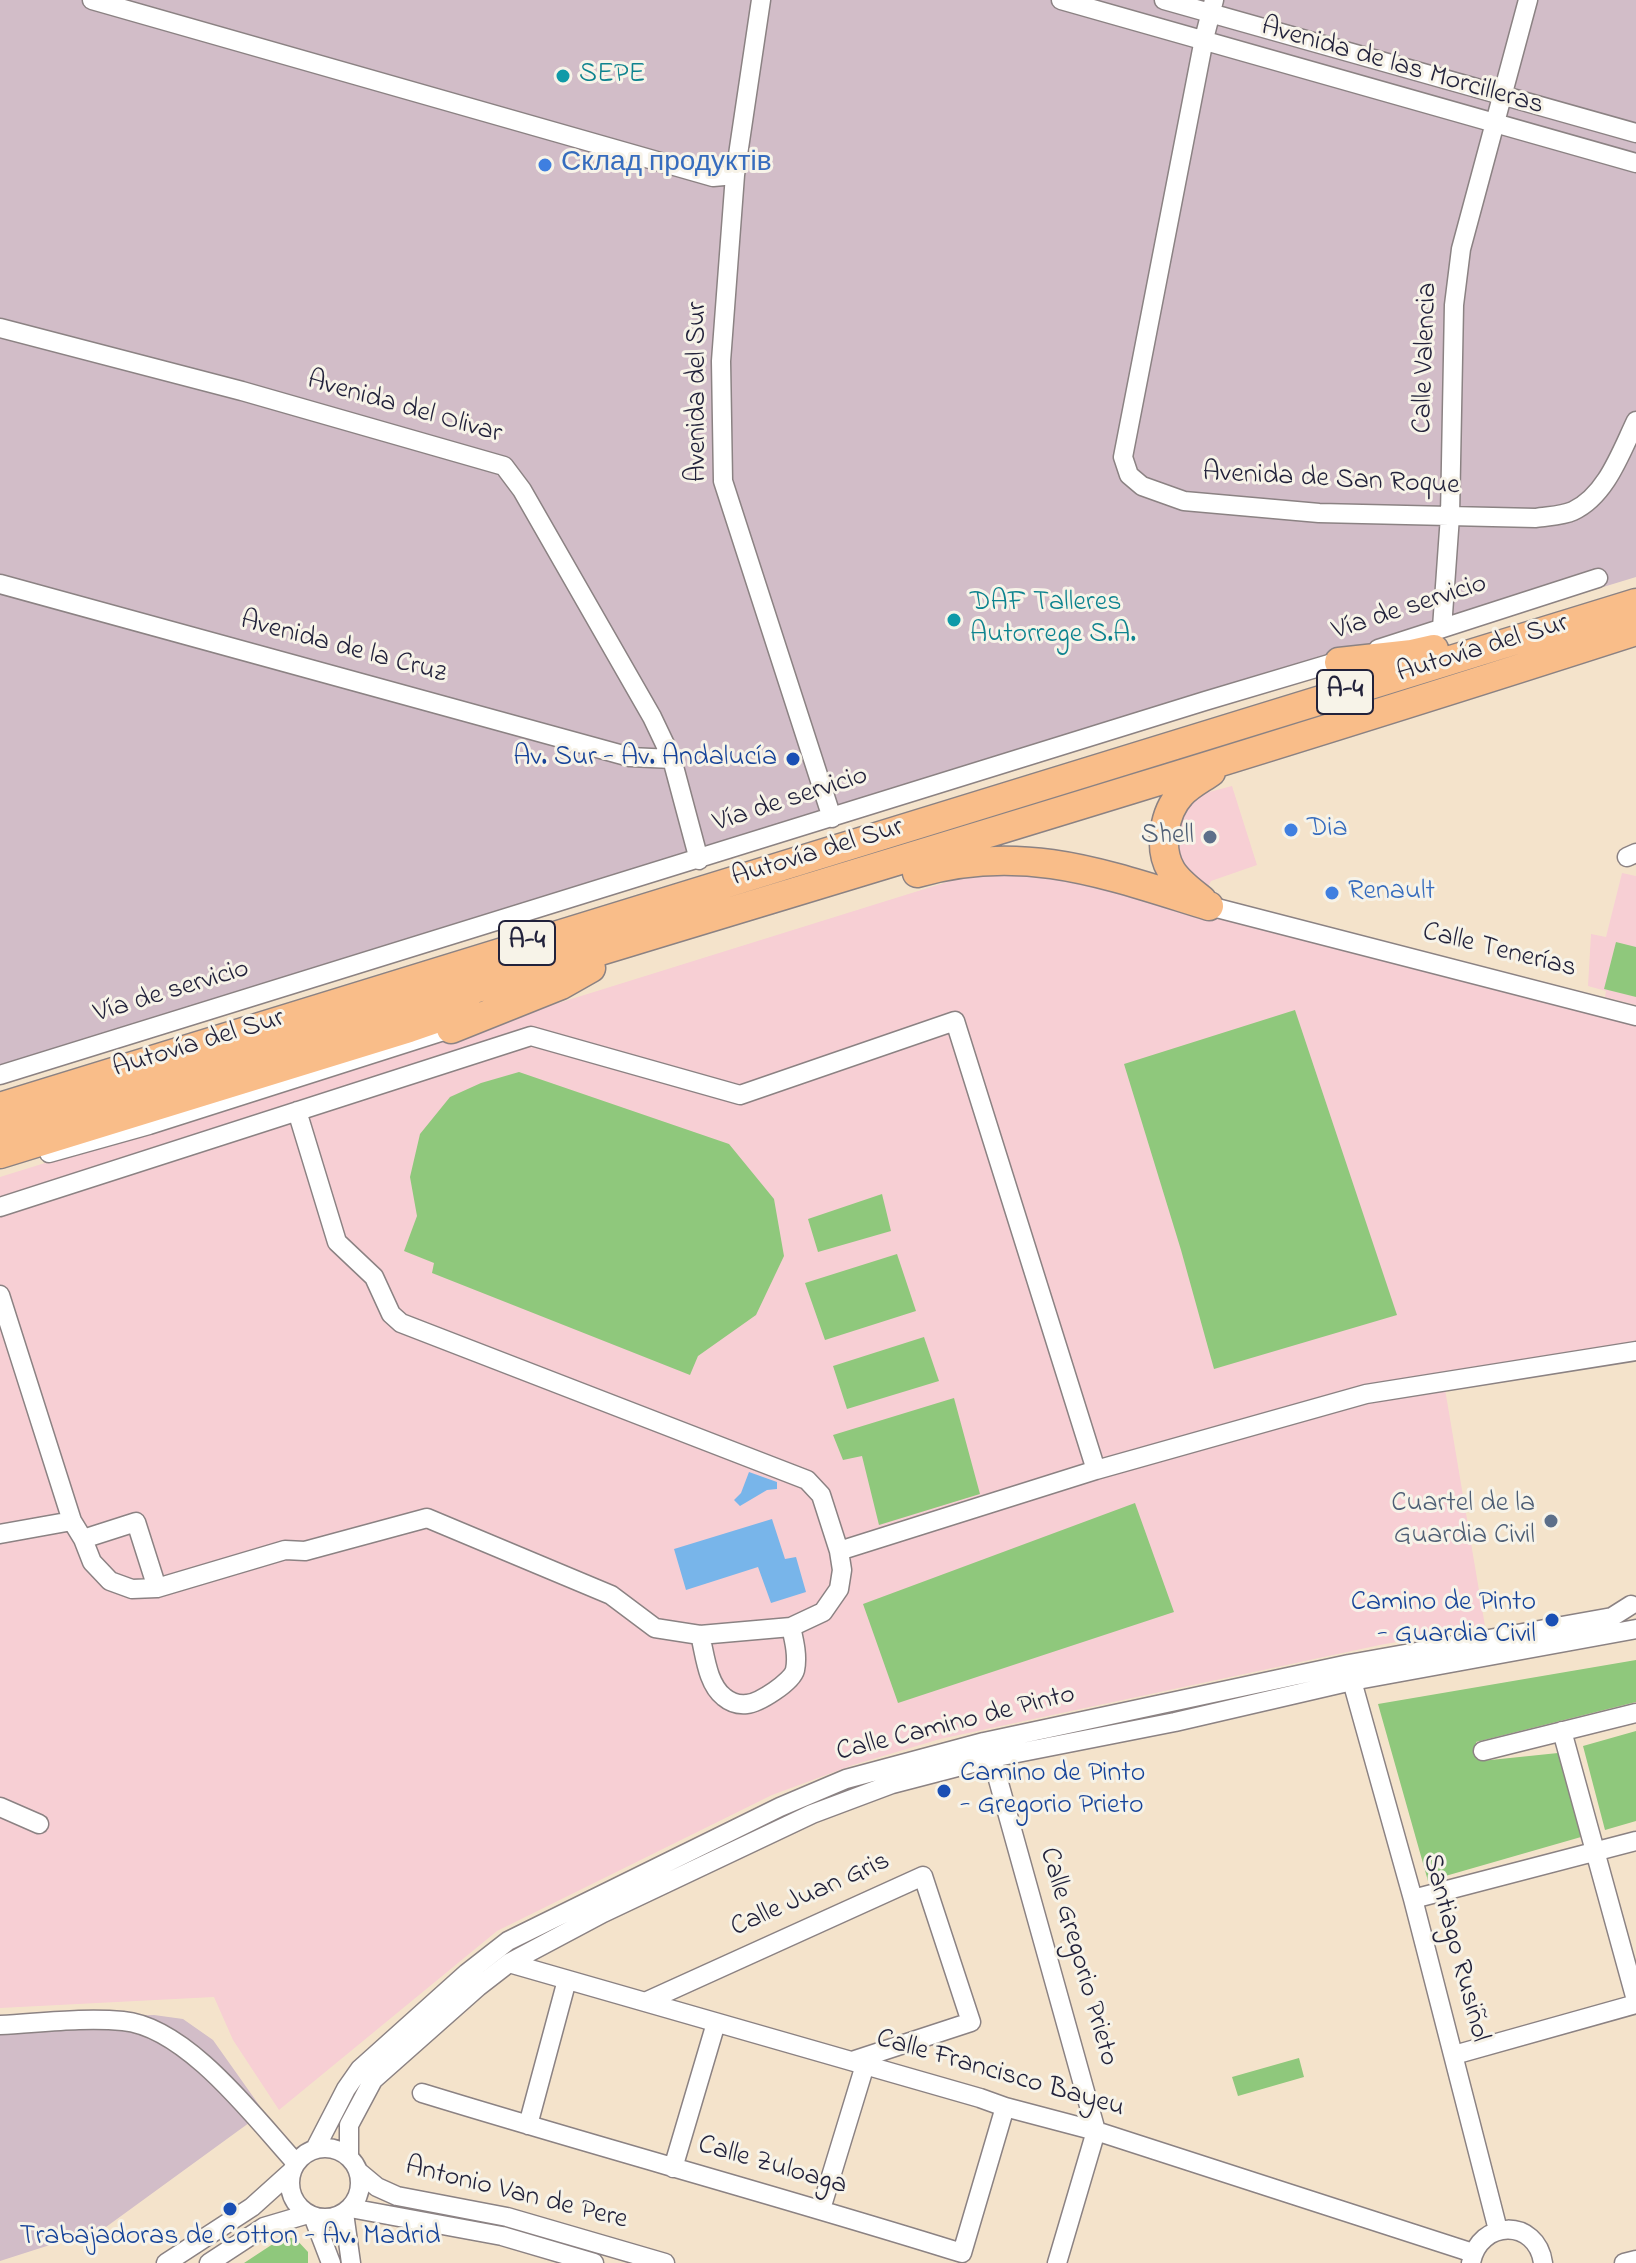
<!DOCTYPE html>
<html>
<head>
<meta charset="utf-8">
<style>
	body { margin:0 }
	canvas { display:block; background:#f4e3cb }
</style>
</head>
<body>
<canvas width="1636" height="2263"></canvas>
<script>
const ctx = document.querySelector('canvas').getContext('2d');
ctx.lineJoin = 'round';
function fill(path, color) {
  ctx.fillStyle = color;
  ctx.fill(path, 'evenodd');
}
function trace(path, color, width, dash) {
  ctx.strokeStyle = color;
  ctx.lineWidth = width;
  ctx.lineCap = dash ? 'butt' : 'round';
  ctx.setLineDash(dash || []);
  ctx.stroke(path);
}
function write(font, color, halo, rows, align = 'center') {
  ctx.font = font + ' "Indie Flower",sans-serif';
  ctx.lineWidth = 6;
  ctx.setLineDash([]);
  ctx.textBaseline = 'middle';
  ctx.strokeStyle = halo;
  ctx.fillStyle = color;
  for (const [text, x, y, turn = 0] of rows) {
    ctx.save();
    ctx.translate(x, y);
    ctx.rotate((+turn || 0) * Math.PI / 180);
    ctx.textAlign = isNaN(turn) ? turn : align;
    if (halo) ctx.strokeText(text, 0, 0);
    ctx.fillText(text, 0, 0);
    ctx.restore();
  }
}
fill(new Path2D(`
	M 1232,786 L 1257,865 L 1211,881 L 1209,885 L 1197,887 L 1171,842 L 1190,797 Z
	M 992,868 L 1043,868 L 1636,1023 L 1636,1358 L 1445,1389 L 1485,1626 L 1380,1645 L 940,1739 L 853,1765 L 772,1795 L 497,1931 L 279,2110 L 233,2040 L 214,1997 L 0,2008 L 0,1177 Z
	M 1622,873 L 1636,876 L 1636,1005 L 1605,997 L 1606,991 L 1588,986 L 1591,934 L 1606,937 Z`), '#f7cfd4');
fill(new Path2D(`
	M 0,0 L 1636,0 L 1636,577 L 0,1075 Z
	M 154,2015 L 183,2019 L 213,2040 L 264,2112 L 106,2227 L 0,2261 L 0,2020 Z`), '#d2bdc8');
fill(new Path2D(`
	M 1616,942 L 1636,947 L 1636,997 L 1604,989 Z
	M 1295,1010 L 1397,1315 L 1214,1369 L 1181,1250 L 1124,1064 Z
	M 519,1072 L 729,1144 L 774,1199 L 784,1256 L 756,1315 L 698,1356 L 690,1375 L 432,1273 L 434,1263 L 404,1251 L 417,1216 L 410,1177 L 420,1134 L 450,1097 L 481,1083 Z
	M 882,1194 L 891,1231 L 818,1252 L 808,1219 Z
	M 897,1254 L 916,1311 L 825,1340 L 805,1283 Z
	M 924,1337 L 939,1381 L 847,1409 L 833,1366 Z
	M 954,1398 L 980,1494 L 879,1525 L 862,1456 L 843,1460 L 833,1435 Z
	M 1135,1503 L 1174,1612 L 898,1703 L 863,1604 Z
	M 1636,1660 L 1636,1702 L 1476,1742 L 1481,1761 L 1558,1753 L 1581,1837 L 1428,1881 L 1378,1704 Z
	M 1636,1731 L 1636,1821 L 1605,1830 L 1583,1746 Z
	M 1299,2058 L 1304,2077 L 1238,2096 L 1232,2077 Z
	M 282,2238 L 295,2238 L 308,2252 L 308,2263 L 244,2263 Z`), '#8fc87c');
fill(new Path2D(`
	M 749,1472 L 777,1482 L 777,1489 L 767,1490 L 740,1506 L 734,1500 L 741,1493 Z
	M 772,1519 L 785,1559 L 796,1557 L 806,1592 L 771,1603 L 758,1567 L 686,1590 L 674,1549 Z`), '#78b5ea');
const minor = new Path2D(`
	M 92,0 L 713,177 L 735,175
	M 761,0 L 735,175 L 721,361 L 723,481 L 832,818
	M 1061,0 L 1636,163
	M 1164,0 L 1636,133
	M 1214,0 L 1204,39 L 1123,457 L 1129,475 L 1142,486 L 1184,501 L 1319,513 L 1536,518 C 1547,516 1562,516 1573,511 C 1606,496 1621,452 1636,421
	M 0,328 L 242,391 L 504,466 L 522,490 L 652,717 L 672,759 L 699,860
	M 0,584 L 630,757 L 672,759
	M 1442,628 L 1450,516 L 1454,305 L 1461,249 L 1528,0
	M 1378,649 L 1598,578
	M 1627,857 L 1636,853
	M 1209,906 L 1636,1016
	M 0,1075 L 1205,701 L 1346,659
	M 49,1153 L 149,1125 L 450,1029
	M 0,1207 L 531,1036 L 740,1095 L 955,1021 L 1096,1470
	M 0,1295 L 72,1521 L 0,1534
	M 72,1521 L 83,1539 L 92,1562 L 110,1581 L 132,1589 L 157,1588 L 285,1550 L 305,1551 L 427,1518 L 611,1595 L 655,1628 L 700,1635 L 791,1627 L 823,1612 L 839,1589 L 842,1570 L 839,1551 L 821,1495 L 807,1480 L 401,1323 L 391,1314 L 374,1277 L 337,1242 L 297,1111
	M 83,1539 L 136,1522 L 157,1588
	M 839,1551 L 1096,1470 L 1366,1394 L 1636,1351
	M 700,1635 C 705,1654 707,1684 724,1697 C 731,1703 738,1705 747,1704 C 759,1703 792,1682 795,1670 C 798,1656 794,1640 791,1627
	M 1352,1681 L 1413,1899 L 1498,2230
	M 1562,1731 L 1636,2000
	M 1483,1751 L 1636,1713
	M 992,1758 L 1096,2131 L 1057,2263
	M 0,1807 L 39,1824
	M 1413,1899 L 1636,1841
	M 509,1963 L 980,2098 L 1005,2107 L 1096,2131 L 1473,2253
	M 645,2002 L 923,1876 L 971,2022 L 852,2061
	M 0,2025 C 40,2023 83,2017 123,2021 C 187,2027 255,2118 296,2163
	M 1454,2055 L 1636,2004
	M 422,2093 C 601,2148 783,2197 962,2253 L 1005,2107
	M 528,2125 L 567,1980
	M290 2183a35 35 0 1 1 70 0a35 35 0 1 1-70 0Z
	M 315,2149 L 346,2089 L 360,2069 L 467,1973 L 508,1941 L 780,1807 L 846,1779 L 984,1742 L 1349,1664 L 1612,1617 L 1631,1605
	M 349,2157 L 349,2125 L 373,2080 L 478,1987 L 509,1963 L 603,1913 L 812,1814 L 892,1784 L 992,1758 L 1175,1722 L 1352,1681 L 1636,1629
	M 673,2168 L 716,2023
	M 359,2172 L 377,2187 L 397,2196 L 507,2217 L 665,2263
	M 350,2208 L 502,2236 L 594,2263
	M 821,2209 L 865,2065
	M 344,2213 L 351,2263
	M 313,2216 L 331,2263
	M 166,2263 L 252,2207 L 292,2171
	M 209,2263 L 264,2227 L 308,2214
	M 1471,2263 C 1479,2219 1537,2218 1543,2263
	M 1624,2263 L 1636,2260`);
const highway = new Path2D(`
	M 1339,662 L 1412,654 L 1434,649
	M 917,873 C 1024,842 1108,875 1209,906
	M 1202,900 C 1191,891 1178,882 1171,870 C 1158,848 1164,812 1181,794 C 1189,785 1201,779 1211,772
	M 451,1029 L 561,985 L 591,968
	M 0,1107 L 1636,603
	M 0,1134 C 545,965 1093,806 1636,631
	M 0,1154 L 409,1028 L 467,1008`);
trace(minor, '#8b8283', 21);
trace(highway, '#8b8283', 31);
trace(minor, '#fff', 18);
trace(highway, '#f9bd89', 28);
for (const [x, y, r, color] of [
	[563,76,8,"#0f9aa8"],
	[545,165,8,"#3f7fe0"],
	[954,620,8,"#0f9aa8"],
	[793,759,8,"#1a4fb4"],
	[1291,830,8,"#3f7fe0"],
	[1210,837,8,"#5c6f8a"],
	[1332,893,8,"#3f7fe0"],
	[1551,1521,8,"#5c6f8a"],
	[1552,1620,8,"#1a4fb4"],
	[944,1791,8,"#1a4fb4"],
	[230,2209,8,"#1a4fb4"]
]) {
  const dot = new Path2D();
  dot.arc(x, y, r, 0, 2 * Math.PI);
  ctx.fillStyle = color;
  ctx.fill(dot);
  trace(dot, '#f7f3e8', 3);
}
for (const [x, y, w] of [
	[1345,692,56],
	[527,943,56]
]) {
  const box = new Path2D();
  box.roundRect(x - w / 2, y - 22, w, 44, 6);
  ctx.fillStyle = '#f7f3e8';
  ctx.fill(box);
  trace(box, '#22223b', 2);
}
write('bold 26px', '#22223b', null, [
	["A-4",1345,692],
	["A-4",527,943]
]);
write('28px', '#22223b', '#f7f3e8', [
	["Avenida de las Morcilleras",1402,68,16],
	["Calle Valencia",1427,358,-88],
	["Avenida del Sur",699,392,-90],
	["Avenida del Olivar",404,409,16],
	["Avenida de San Roque",1331,481,3],
	["Vía de servicio",1410,609,-18],
	["Avenida de la Cruz",343,649,15],
	["Autovía del Sur",1483,650,-17],
	["Vía de servicio",791,801,-18],
	["Autovía del Sur",818,854,-17],
	["Calle Tenerías",1499,952,14],
	["Vía de servicio",172,993,-17],
	["Autovía del Sur",199,1045,-17],
	["Calle Camino de Pinto",956,1725,-14],
	["Calle Juan Gris",811,1896,-24],
	["Santiago Rusiñol",1454,1948,75],
	["Calle Gregorio Prieto",1077,1957,74],
	["Calle Francisco Bayeu",1000,2075,16],
	["Calle Zuloaga",772,2167,16],
	["Antonio Van de Pere",516,2195,14]
]);
write('28px', '#0d838f', '#f7f3e8', [
	["SEPE",579,76],
	["DAF Talleres",970,604],
	["Autorrege S.A.",970,636]
], 'left');
write('28px', '#366cbe', '#f7f3e8', [
	["Склад продуктів",561,165],
	["Dia",1307,830],
	["Renault",1348,893]
], 'left');
write('28px', '#164399', '#f7f3e8', [
	["Av. Sur - Av. Andalucía",777,759],
	["Camino de Pinto",1536,1604],
	["- Guardia Civil",1536,1636],
	["Camino de Pinto",960,1775,"left"],
	["- Gregorio Prieto",960,1807,"left"],
	["Trabajadoras de Cotton - Av. Madrid",230,2238,"center"]
], 'right');
write('28px', '#4e5e75', '#f7f3e8', [
	["Shell",1194,837],
	["Cuartel de la",1535,1505],
	["Guardia Civil",1535,1537]
], 'right');
</script>
</body>
</html>
